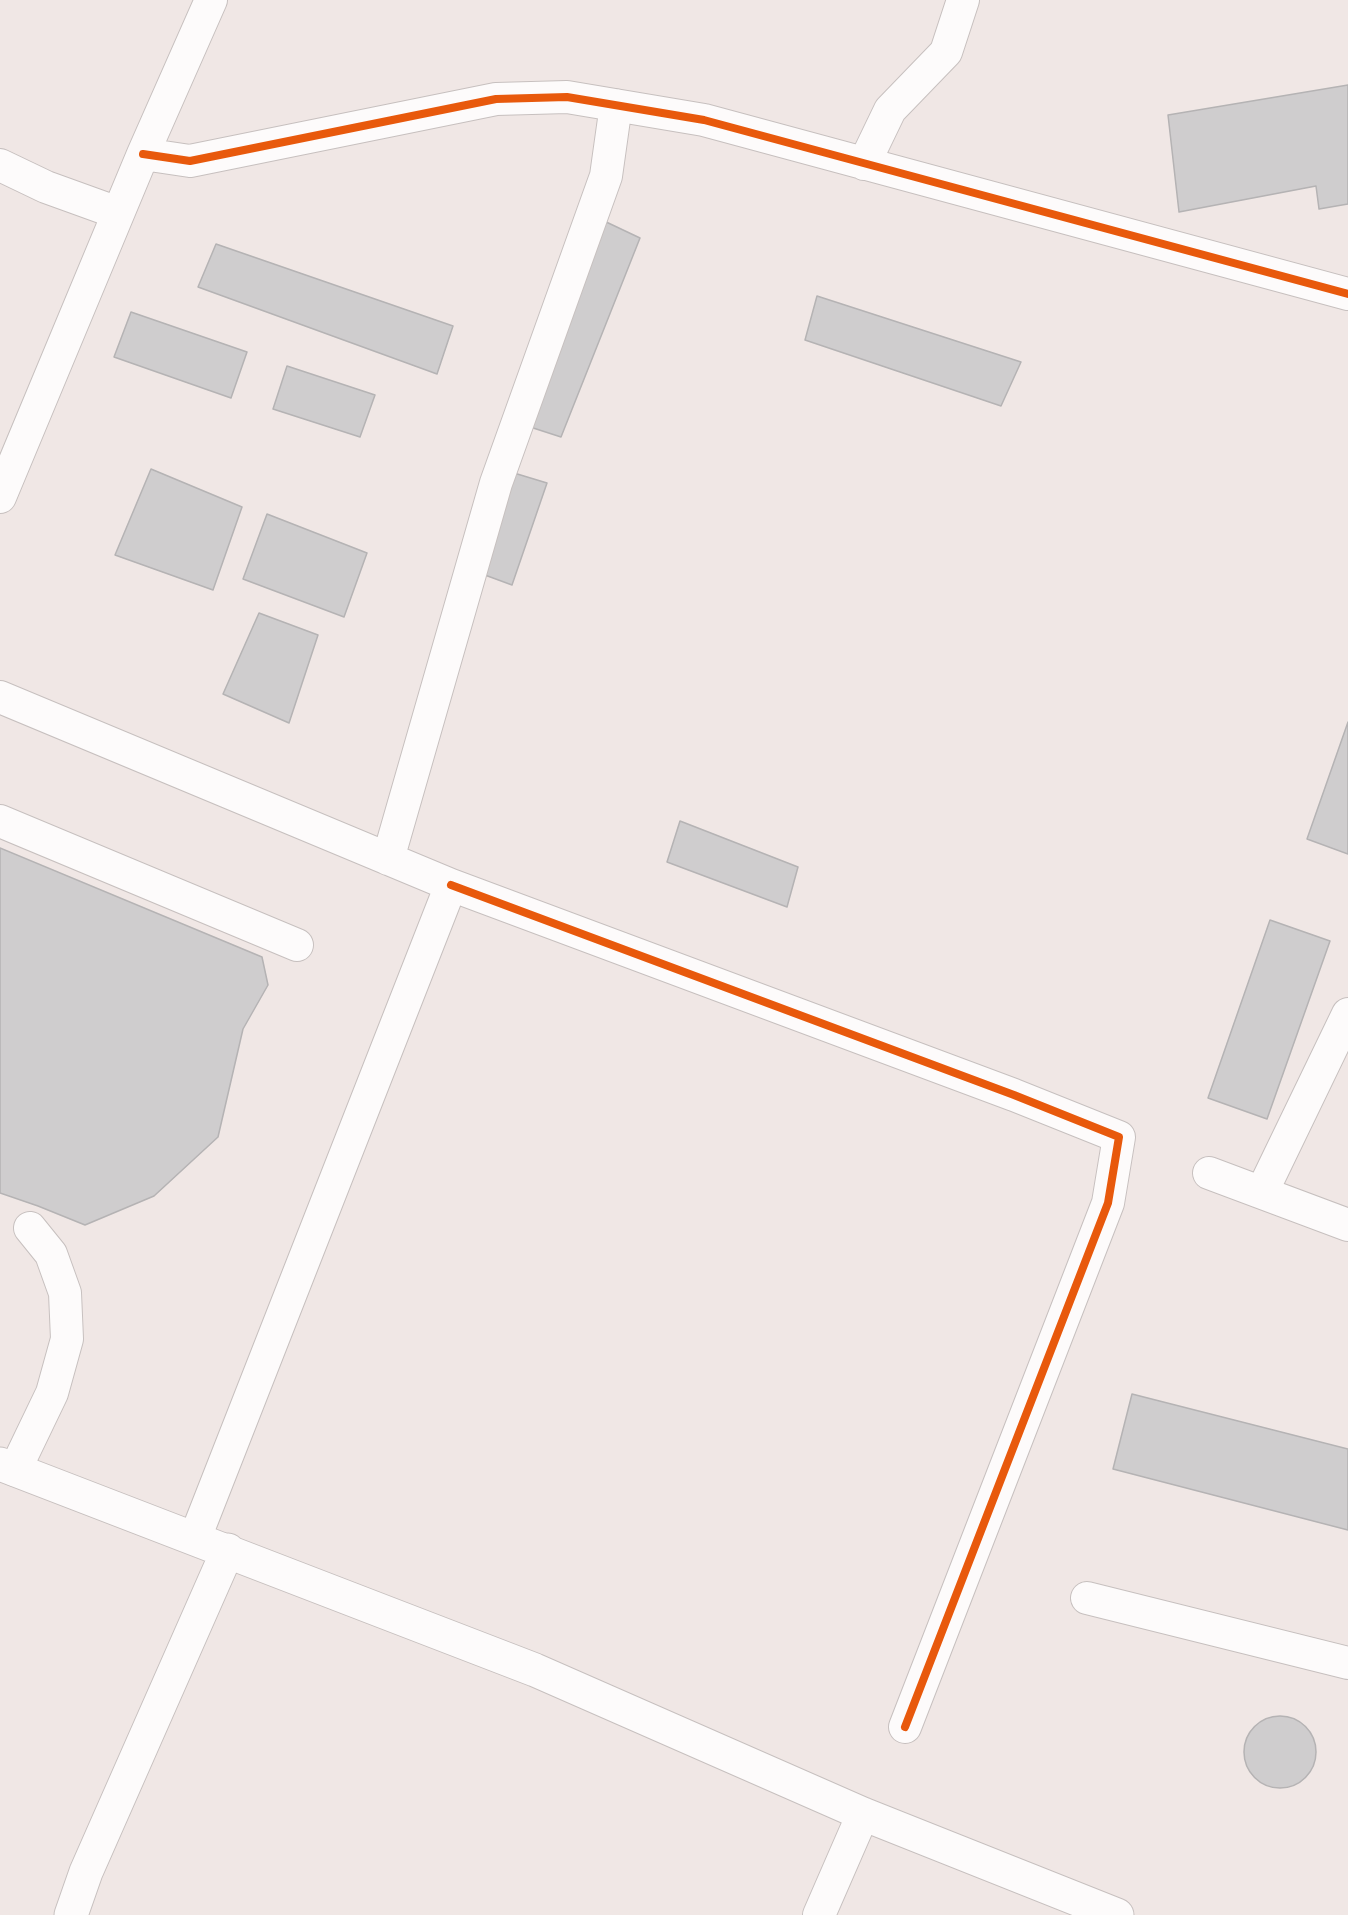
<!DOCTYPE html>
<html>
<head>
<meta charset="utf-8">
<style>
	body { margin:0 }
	canvas { display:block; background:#f0e7e5 }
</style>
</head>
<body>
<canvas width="1348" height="1915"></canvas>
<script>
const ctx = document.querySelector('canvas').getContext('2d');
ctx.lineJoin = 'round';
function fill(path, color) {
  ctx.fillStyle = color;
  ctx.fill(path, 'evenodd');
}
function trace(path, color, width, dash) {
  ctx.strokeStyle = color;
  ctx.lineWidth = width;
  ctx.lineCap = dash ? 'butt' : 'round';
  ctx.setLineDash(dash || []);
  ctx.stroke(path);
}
const building = new Path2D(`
	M 1348,85 L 1348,204 L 1319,209 L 1316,186 L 1179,212 L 1168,115 Z
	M 602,220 L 640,238 L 561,437 L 527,426 Z
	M 216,244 L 453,326 L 437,374 L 198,287 Z
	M 817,296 L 1021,362 L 1001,406 L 805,340 Z
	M 131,312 L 247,352 L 231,398 L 114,357 Z
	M 287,366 L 375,395 L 360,437 L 273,409 Z
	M 151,469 L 242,507 L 213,590 L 115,555 Z
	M 514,473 L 547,483 L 512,585 L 474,571 Z
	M 267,514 L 367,553 L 344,617 L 243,579 Z
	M 259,613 L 318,635 L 289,723 L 223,694 Z
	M 1348,722 L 1348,854 L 1307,839 Z
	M 680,821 L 798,867 L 787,907 L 667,862 Z
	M 0,848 L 262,957 L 268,985 L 243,1029 L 218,1137 L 154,1196 L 85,1225 L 38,1206 L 0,1193 Z
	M 1270,920 L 1330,941 L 1267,1119 L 1208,1098 Z
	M 1132,1394 L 1348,1449 L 1348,1530 L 1113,1469 Z
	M1244 1752a36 36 0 1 1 72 0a36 36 0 1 1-72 0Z`);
fill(building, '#cfcdce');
trace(building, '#b5b3b4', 1.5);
const minor = new Path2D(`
	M 143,154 L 190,161 L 496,99 L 567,97 L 704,120 L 1348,294
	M 864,164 L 890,110 L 946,52 L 963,0
	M 0,165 L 46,187 L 118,213
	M 0,497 L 143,154 L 211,0
	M 0,697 L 451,885 L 195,1538
	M 0,821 L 297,945
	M 388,859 L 496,483 L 606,176 L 616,105
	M 451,885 L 1014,1095 L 1119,1137 L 1108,1203 L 905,1727
	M 1209,1173 L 1348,1225
	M 1262,1192 L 1348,1014
	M 15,1470 L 52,1393 L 67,1339 L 65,1293 L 51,1254 L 30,1228
	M 1087,1598 L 1348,1663
	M 819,1915 L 863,1814`);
const tertiary = new Path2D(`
	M 0,1464 L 535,1670 L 863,1814 L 1117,1915
	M 71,1915 L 86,1872 L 228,1550`);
trace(minor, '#c7c0bf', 34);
trace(tertiary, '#c7c0bf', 35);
trace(minor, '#fdfbfb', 32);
trace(tertiary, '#fdfbfb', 33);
trace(new Path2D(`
	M 143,154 L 190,161 L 496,99 L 567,97 L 704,120 L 1348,294
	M 451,885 L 1014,1095 L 1119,1137 L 1108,1203 L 905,1727`), '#e8590c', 8);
</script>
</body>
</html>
